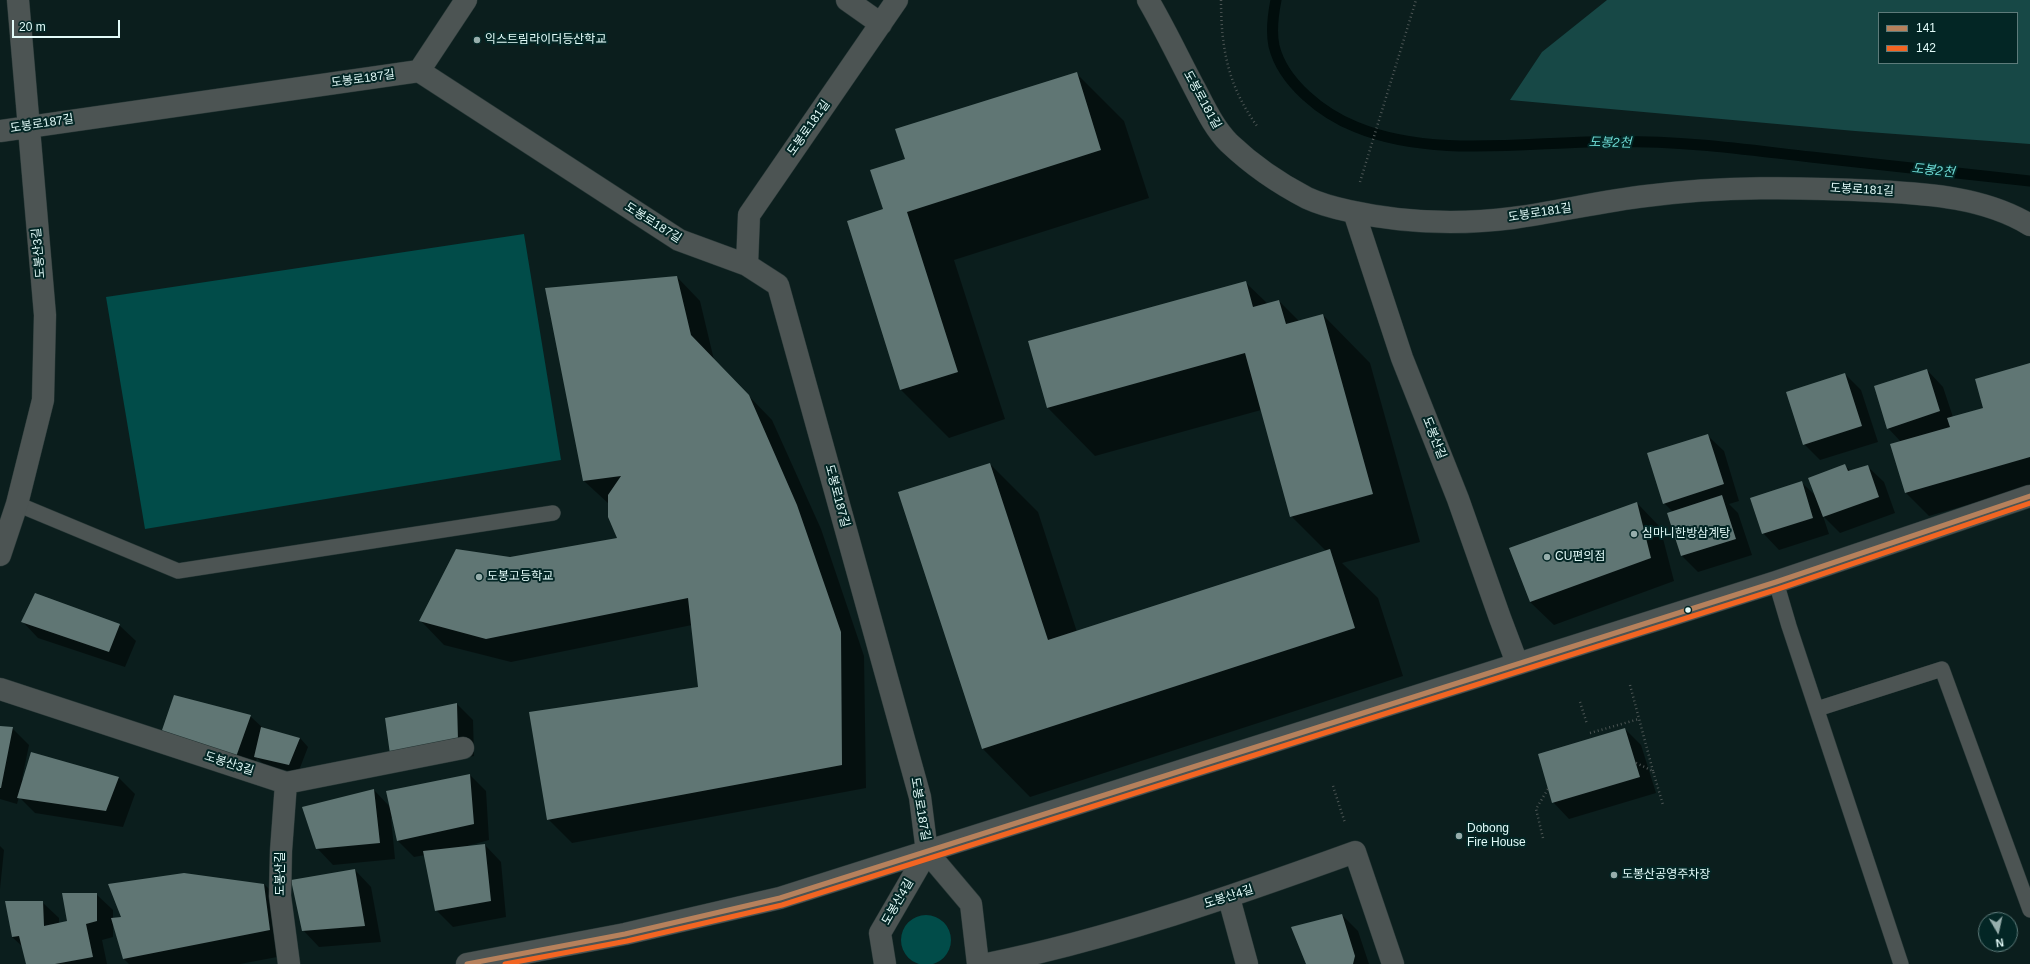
<!DOCTYPE html>
<html>
<head>
<meta charset="utf-8">
<style>
	body { margin:0 }
	#map { position:relative; width:2030px; height:964px; overflow:hidden; background:#0b1e1d; font-family:Helvetica,sans-serif }
	canvas { display:block }
	.legend { position:absolute; left:1878px; top:12px; width:140px; height:52px; box-sizing:border-box; background:#032625; border:1px solid #5d7b7a; margin:0; padding:5px 7px; list-style:none; font-size:12px; color:#e3fbf9 }
	.legend li { display:flex; align-items:center; gap:8px; height:20px }
	.legend b { width:20px; border:1px solid #5d7b7a }
	.north { position:absolute; left:1978px; top:912px; width:40px; height:40px; box-sizing:border-box; background:#032625; border:1px solid #5d7b7a; border-radius:50%; rotate:171deg; font-size:11px; font-weight:700; line-height:16px; text-align:center; color:#e3fbf9 }
	.north::after { content:''; display:block; margin:auto; width:14px; height:18px; background:#97aeac; clip-path:polygon(50% 0,100% 100%,50% 72%,0 100%) }
	.scale { position:absolute; left:12px; top:20px; width:108px; height:18px; box-sizing:border-box; border:2px solid #e3fbf9; border-top:0; padding-left:5px; font-size:12px; line-height:14px; white-space:nowrap; color:#e3fbf9; -webkit-text-stroke:3px #032625; paint-order:stroke }
</style>
</head>
<body>
<div id="map">
<canvas width="2030" height="964"></canvas>
<ul class="legend">
<li><b style="height:5px;background:#b6815c"></b>141</li>
<li><b style="height:5px;background:#f26522"></b>142</li>
</ul>
<div class="north">N</div>
<div class="scale">20 m</div>
</div>
<script>
const ctx = document.querySelector('canvas').getContext('2d');
ctx.lineJoin = 'round';
function fill(path, color) {
  ctx.fillStyle = color;
  ctx.fill(path, 'evenodd');
}
function trace(path, color, width, dash) {
  ctx.strokeStyle = color;
  ctx.lineWidth = width;
  ctx.lineCap = dash ? 'butt' : 'round';
  ctx.setLineDash(dash || []);
  ctx.stroke(path);
}
function write(font, color, halo, rows, align = 'center') {
  ctx.font = font + ' Helvetica,"Noto Sans KR",sans-serif';
  ctx.lineWidth = 4;
  ctx.setLineDash([]);
  ctx.textBaseline = 'middle';
  ctx.strokeStyle = halo;
  ctx.fillStyle = color;
  for (const [text, x, y, turn = 0] of rows) {
    ctx.save();
    ctx.translate(x, y);
    ctx.rotate((+turn || 0) * Math.PI / 180);
    ctx.textAlign = isNaN(turn) ? turn : align;
    if (halo) ctx.strokeText(text, 0, 0);
    ctx.fillText(text, 0, 0);
    ctx.restore();
  }
}
fill(new Path2D(`
	M 524,234 L 561,460 L 145,529 L 106,297 Z
	M901 940a25 25 0 1 1 50 0a25 25 0 1 1-50 0Z`), '#014c49');
fill(new Path2D(`
	M 1607,0 L 2030,0 L 2030,144 L 1855,131 L 1510,100 L 1542,52 ZM 1879,13 L 2017,13 L 2017,63 L 1879,63 Z`), '#174846');
fill(new Path2D(`
	M 1076,73 L 1124,121 L 1149,198 L 954,260 L 1005,419 L 949,438 L 901,390 L 848,222 L 884,210 L 906,159 Z
	M 677,277 L 700,301 L 714,360 L 772,420 L 821,529 L 864,656 L 866,788 L 572,843 L 548,819 L 699,688 L 692,625 L 511,662 L 444,645 L 421,621 L 510,558 L 619,539 L 609,504 L 584,481 Z
	M 1245,282 L 1268,304 L 1279,301 L 1300,322 L 1323,315 L 1370,363 L 1420,542 L 1342,563 L 1378,598 L 1403,676 L 1030,797 L 983,749 L 990,464 L 1038,512 L 1077,632 L 1326,551 L 1291,516 L 1261,410 L 1095,456 L 1048,408 L 1029,341 Z
	M 2030,364 L 2030,487 L 1929,516 L 1906,493 L 1901,442 L 1888,428 L 1927,370 L 1943,387 L 1953,417 L 1984,408 Z
	M 1845,374 L 1861,390 L 1878,442 L 1820,460 L 1804,444 Z
	M 1707,435 L 1724,451 L 1739,501 L 1729,504 L 1738,513 L 1752,555 L 1698,572 L 1682,556 L 1668,514 L 1673,512 L 1664,503 Z
	M 1845,466 L 1851,471 L 1867,466 L 1884,482 L 1895,513 L 1840,533 L 1823,516 L 1829,534 L 1779,550 L 1763,533 L 1801,482 L 1817,497 Z
	M 1637,503 L 1660,527 L 1674,581 L 1554,625 L 1530,602 Z
	M 22,621 L 119,625 L 136,641 L 125,667 L 38,638 Z
	M 457,704 L 473,720 L 474,756 L 407,770 Z
	M 250,716 L 264,729 L 300,738 L 308,747 L 298,773 L 264,765 L 257,758 L 252,773 L 178,749 Z
	M 0,727 L 12,728 L 29,745 L 22,779 L 24,779 L 31,753 L 119,778 L 135,794 L 123,827 L 35,813 L 19,797 L 17,804 L 0,799 Z
	M 1625,729 L 1641,745 L 1656,793 L 1569,819 L 1553,802 Z
	M 470,775 L 486,791 L 489,840 L 460,848 L 485,845 L 501,862 L 506,917 L 453,927 L 436,910 L 425,855 L 414,857 L 398,841 L 392,818 L 391,818 L 395,859 L 333,865 L 317,848 L 374,790 L 390,807 Z
	M 0,846 L 4,850 L 0,889 Z
	M 355,870 L 371,887 L 381,942 L 319,947 L 303,930 Z
	M 264,884 L 288,908 L 293,954 L 240,964 L 129,964 L 123,958 L 113,924 L 113,937 L 102,940 L 107,964 L 27,964 L 23,947 L 12,937 L 6,902 L 42,902 L 59,918 L 59,924 L 68,922 L 96,894 L 113,910 L 113,919 Z
	M 1342,915 L 1358,931 L 1369,964 L 1307,964 Z`), '#0007');
trace(new Path2D(`
	M 1276,0 C 1273,15 1271,32 1274,46 C 1283,83 1323,114 1356,127 C 1426,156 1514,144 1587,142 C 1625,141 1664,142 1701,145 C 1738,148 1775,153 1811,157 C 1884,165 1957,173 2030,181`), '#010d0c', 11);
fill(new Path2D(`
	M 1077,72 L 1101,150 L 907,212 L 958,372 L 900,390 L 847,221 L 883,209 L 870,170 L 905,159 L 895,129 Z
	M 677,276 L 691,335 L 749,395 L 797,505 L 841,632 L 842,765 L 547,820 L 529,712 L 698,687 L 688,598 L 486,639 L 419,621 L 456,549 L 510,557 L 617,538 L 608,517 L 608,495 L 621,476 L 583,481 L 545,288 Z
	M 1246,281 L 1253,307 L 1279,300 L 1286,324 L 1323,314 L 1373,494 L 1290,517 L 1245,353 L 1047,408 L 1028,341 Z
	M 2030,363 L 2030,457 L 1905,493 L 1890,444 L 1950,427 L 1947,418 L 1983,408 L 1975,379 Z
	M 1927,369 L 1940,411 L 1887,429 L 1874,386 Z
	M 1845,373 L 1862,426 L 1803,445 L 1786,392 Z
	M 1708,434 L 1724,484 L 1663,504 L 1647,453 Z
	M 990,463 L 1048,640 L 1330,549 L 1355,628 L 982,749 L 898,492 Z
	M 1845,464 L 1848,471 L 1868,465 L 1879,497 L 1823,517 L 1808,478 Z
	M 1802,481 L 1813,518 L 1762,534 L 1750,498 Z
	M 1722,495 L 1736,539 L 1681,556 L 1667,513 Z
	M 1637,502 L 1651,558 L 1530,602 L 1509,548 Z
	M 35,593 L 120,624 L 109,652 L 21,622 Z
	M 174,695 L 251,715 L 236,757 L 161,733 Z
	M 457,703 L 458,740 L 390,754 L 385,718 Z
	M 0,726 L 13,727 L 1,788 L 0,788 Z
	M 261,727 L 300,738 L 289,765 L 254,757 Z
	M 1625,728 L 1640,777 L 1552,803 L 1538,754 Z
	M 31,752 L 119,777 L 106,811 L 17,798 Z
	M 470,774 L 474,824 L 397,841 L 386,791 Z
	M 374,789 L 380,843 L 316,849 L 302,807 Z
	M 485,844 L 491,901 L 435,911 L 423,851 Z
	M 355,869 L 365,926 L 302,931 L 291,880 Z
	M 184,873 L 264,884 L 270,930 L 123,959 L 111,918 L 121,917 L 108,884 Z
	M 62,893 L 97,893 L 97,921 L 86,924 L 93,957 L 55,964 L 26,964 L 19,936 L 12,937 L 5,901 L 43,901 L 44,926 L 67,921 Z
	M 1342,914 L 1355,956 L 1353,964 L 1306,964 L 1291,927 Z`), '#607674');
const service = new Path2D(`
	M 17,504 L 178,571 L 553,513
	M 1776,582 L 1789,626 L 1901,964
	M 1817,709 L 1942,669 L 2030,910`);
const minor = new Path2D(`
	M 847,0 L 881,24
	M 1148,0 C 1165,29 1179,59 1195,89 C 1205,108 1214,128 1229,143 C 1251,164 1280,184 1307,198 C 1320,204 1335,208 1349,211 C 1403,223 1458,225 1513,218 C 1558,212 1602,201 1646,196 C 1722,186 1799,187 1876,191 C 1928,194 1984,197 2030,225
	M 419,71 L 466,0
	M 0,131 L 419,71 L 679,240 L 747,265 L 778,285 L 920,797 L 927,852
	M 1354,212 L 1402,358 L 1458,499 L 1500,618 L 1517,663
	M 747,265 L 749,215 L 897,0
	M 0,555 L 17,504 L 43,400 L 45,315 L 18,0
	M 0,689 L 286,783 L 463,748
	M 286,783 L 281,851 L 280,896 L 289,964
	M 927,852 L 971,904 L 978,964
	M 1229,898 L 1247,964
	M 467,964 L 625,934 L 780,898 L 1776,582 L 2030,496
	M 885,964 L 880,933 L 927,852
	M 987,964 C 1111,939 1236,895 1355,852 L 1393,964`);
trace(service, '#273736', 16);
trace(minor, '#273736', 23);
trace(new Path2D(`
	M 1221,0 C 1221,48 1228,86 1257,126
	M 1360,182 L 1416,0
	M 1630,685 L 1653,771
	M 1580,702 L 1587,724
	M 1590,733 L 1639,719
	M 1636,763 L 1653,771 L 1663,805
	M 1333,786 L 1345,823
	M 1543,838 L 1536,809 L 1548,789`), '#4c5554', 2.5, [1, 3]);
trace(service, '#4c5453', 15);
trace(minor, '#4c5453', 22);
trace(new Path2D(`
	M 467,964 L 625,934 L 780,898 L 1776,582 L 2030,496`), '#b6815c', 5);
trace(new Path2D(`
	M 505,964 L 627,941 L 782,905 L 1778,589 L 2030,503`), '#f26522', 5);
for (const [x, y, r, color] of [
	[477,40,4,"#97aeac"],
	[1634,534,4,"#97aeac"],
	[1547,557,4,"#97aeac"],
	[479,577,4,"#97aeac"],
	[1688,610,3.5,"#e3fbf9"],
	[1459,836,4,"#97aeac"],
	[1614,875,4,"#97aeac"]
]) {
  const dot = new Path2D();
  dot.arc(x, y, r, 0, 2 * Math.PI);
  ctx.fillStyle = color;
  ctx.fill(dot);
  trace(dot, '#032625', 1.5);
}
write('12px', '#e3fbf9', '#032625', [
	["익스트림라이더등산학교",485,40],
	["심마니한방삼계탕",1642,534],
	["CU편의점",1555,557],
	["도봉고등학교",487,577],
	["Dobong",1467,829],
	["Fire House",1467,843],
	["도봉산공영주차장",1622,875]
], 'left');
write('12px', '#e3fbf9', '#032625', [
	["도봉로187길",363,79,-8],
	["도봉로181길",1202,100,61],
	["도봉로187길",42,124,-9],
	["도봉로181길",809,128,-55],
	["도봉로181길",1862,190,3],
	["도봉로181길",1540,213,-9],
	["도봉로187길",653,223,32],
	["도봉산3길",39,253,-95],
	["도봉산길",1434,438,68],
	["도봉로187길",837,496,75],
	["도봉산3길",229,764,18],
	["도봉로187길",920,809,80],
	["도봉산길",281,874,-90],
	["도봉산4길",1229,897,-18],
	["도봉산4길",898,902,-60]
]);
write('italic 13px', '#6dd9d3', '#032625', [
	["도봉2천",1610,143,1],
	["도봉2천",1933,171,6]
]);
</script>
</body>
</html>
